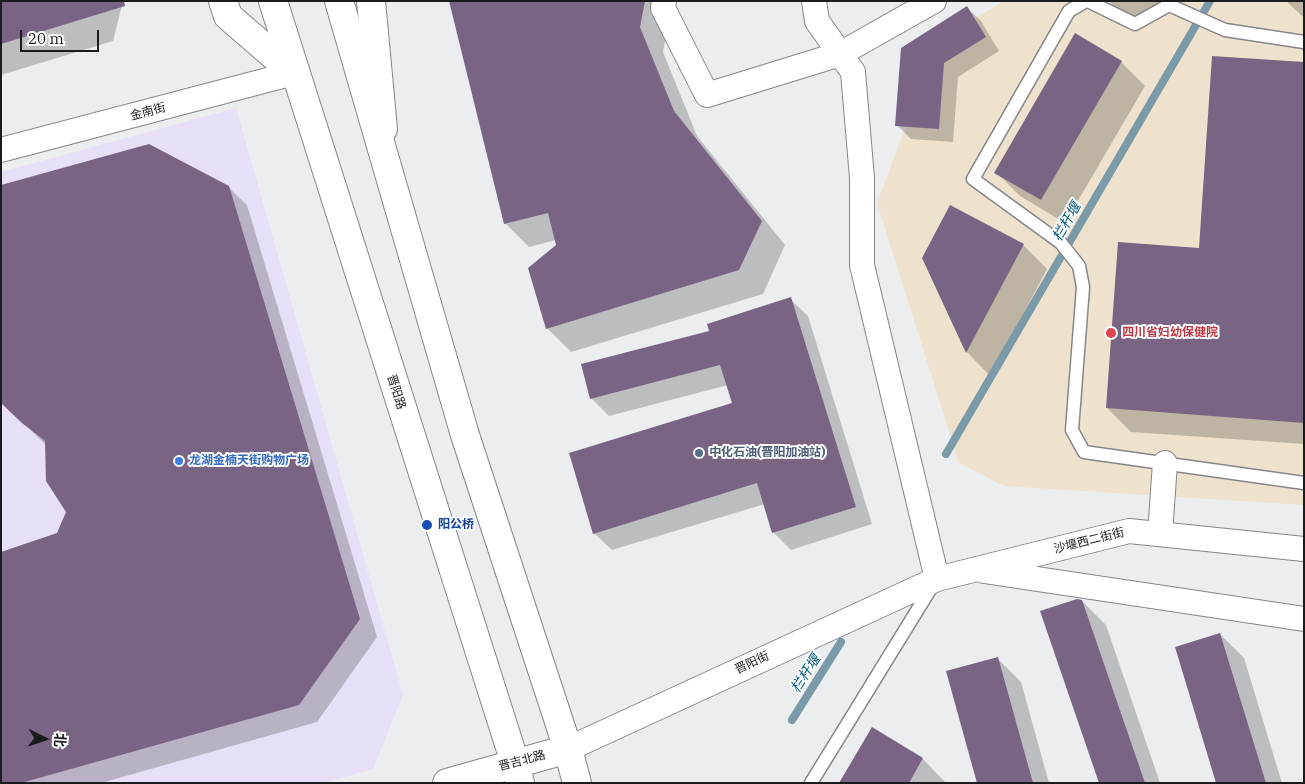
<!DOCTYPE html>
<html>
<head>
<meta charset="utf-8">
<style>
	body { margin:0 }
	#map { position:relative; width:1305px; height:784px; overflow:hidden; background:#ecedef; font-family:"IBM Plex Serif","Noto Sans SC",serif }
	canvas { display:block }
	.frame { position:absolute; inset:0; border:2px solid #1a1b1c; pointer-events:none }
	.north { position:absolute; left:20px; top:714px; width:50px; height:50px; -webkit-text-stroke:4px #f9fbfd; paint-order:stroke; rotate:94deg; font-size:14px; font-weight:700; line-height:20px; text-align:center; color:#1a1b1c }
	.north::after { content:''; display:block; margin:auto; width:18px; height:22px; background:#1a1b1c; clip-path:polygon(50% 0,100% 100%,50% 72%,0 100%) }
	.scale { position:absolute; left:20px; top:30px; width:79px; height:22px; box-sizing:border-box; border:2px solid #1a1b1c; border-top:0; padding-left:6px; font-size:15px; line-height:18px; white-space:nowrap; color:#1a1b1c; -webkit-text-stroke:4px #f9fbfd; paint-order:stroke }
</style>
</head>
<body>
<div id="map">
<canvas width="1305" height="784"></canvas>
<div class="frame"></div>
<div class="north">北</div>
<div class="scale">20 m</div>
</div>
<script>
const ctx = document.querySelector('canvas').getContext('2d');
ctx.lineJoin = 'round';
function fill(path, color) {
  ctx.fillStyle = color;
  ctx.fill(path, 'evenodd');
}
function trace(path, color, width, dash) {
  ctx.strokeStyle = color;
  ctx.lineWidth = width;
  ctx.lineCap = dash ? 'butt' : 'round';
  ctx.setLineDash(dash || []);
  ctx.stroke(path);
}
function write(font, color, halo, rows, align = 'center') {
  ctx.font = font + ' "IBM Plex Serif","Noto Sans SC",serif';
  ctx.lineWidth = 4;
  ctx.setLineDash([]);
  ctx.textBaseline = 'middle';
  ctx.strokeStyle = halo;
  ctx.fillStyle = color;
  for (const [text, x, y, turn = 0] of rows) {
    ctx.save();
    ctx.translate(x, y);
    ctx.rotate((+turn || 0) * Math.PI / 180);
    ctx.textAlign = isNaN(turn) ? turn : align;
    if (halo) ctx.strokeText(text, 0, 0);
    ctx.fillText(text, 0, 0);
    ctx.restore();
  }
}
fill(new Path2D(`
	M 236,108 L 403,695 L 373,769 L 323,783 L 1,783 L 1,172 Z`), '#e6dff5');
fill(new Path2D(`
	M 1004,1 L 1304,1 L 1304,505 L 1004,486 L 959,463 L 877,203 L 938,40 Z`), '#eee2ce');
fill(new Path2D(`
	M 1,1 L 123,1 L 113,41 L 1,75 Z
	M 563,1 L 673,1 L 663,52 L 697,136 L 785,245 L 763,294 L 571,352 L 547,328 L 557,245 L 556,240 L 529,247 L 505,223 Z
	M 1109,1 L 1183,1 L 1141,29 L 1133,25 Z
	M 1286,1 L 1304,1 L 1304,17 L 1302,16 Z
	M 967,8 L 981,21 L 999,51 L 958,77 L 953,142 L 911,139 L 897,125 Z
	M 1121,62 L 1145,86 L 1065,223 L 1020,196 L 996,172 Z
	M 1304,63 L 1304,444 L 1131,432 L 1107,408 L 1200,249 Z
	M 228,187 L 247,205 L 377,637 L 317,722 L 101,783 L 1,783 L 58,534 L 68,512 L 46,445 L 1,401 Z
	M 1023,245 L 1047,269 L 990,376 L 967,352 L 924,258 Z
	M 790,299 L 808,316 L 872,524 L 791,550 L 774,533 L 765,504 L 612,550 L 594,533 L 734,404 L 728,385 L 609,416 L 591,398 L 711,332 Z
	M 1082,601 L 1106,625 L 1160,783 L 1100,783 Z
	M 1220,634 L 1244,658 L 1282,783 L 1218,783 Z
	M 997,658 L 1021,682 L 1049,783 L 978,783 Z
	M 872,729 L 923,759 L 946,783 L 840,783 Z`), '#0003');
trace(new Path2D(`
	M 946,454 L 1210,1
	M 792,720 L 841,642`), '#7b9aa8', 8);
fill(new Path2D(`
	M 1,1 L 124,1 L 125,6 L 1,44 Z
	M 449,1 L 645,1 L 640,27 L 674,111 L 762,221 L 739,270 L 546,329 L 528,268 L 556,245 L 548,213 L 504,224 Z
	M 967,6 L 986,37 L 944,63 L 939,129 L 895,126 L 901,48 Z
	M 1075,33 L 1122,61 L 1041,200 L 994,173 Z
	M 1212,56 L 1304,62 L 1304,423 L 1106,408 L 1118,242 L 1199,248 Z
	M 149,144 L 229,186 L 360,619 L 299,705 L 21,783 L 1,783 L 1,552 L 57,533 L 66,512 L 46,481 L 45,441 L 22,423 L 1,403 L 1,185 Z
	M 950,205 L 1024,244 L 966,353 L 922,258 Z
	M 791,297 L 856,507 L 772,533 L 757,483 L 593,534 L 569,453 L 732,403 L 720,365 L 590,399 L 581,364 L 709,331 L 707,324 Z
	M 1077,599 L 1082,600 L 1145,783 L 1099,783 L 1040,611 Z
	M 1220,633 L 1266,783 L 1216,783 L 1175,647 Z
	M 998,657 L 1033,783 L 977,783 L 946,671 Z
	M 872,727 L 923,758 L 909,783 L 839,783 Z`), '#796483');
const lane = new Path2D(`
	M 1086,1 L 1069,11 L 973,179 L 1061,243 L 1079,266 L 1083,287 L 1072,430 L 1084,452 L 1304,483
	M 1088,1 L 1135,24 L 1169,5 L 1225,30 L 1304,42
	M 811,783 L 934,583`);
const street = new Path2D(`
	M 664,1 L 663,8 L 707,95 L 840,54 L 934,1
	M 814,1 L 817,21 L 853,72 L 862,178 L 862,265 L 937,579
	M 1,150 L 294,73
	M 1160,534 L 1165,463
	M 984,571 L 1304,619
	M 568,749 L 937,579 L 1129,531 L 1304,549`);
const secondary = new Path2D(`
	M 223,1 L 228,16 L 294,73
	M 371,1 L 383,129
	M 447,783 L 568,749`);
const primary = new Path2D(`
	M 568,749 L 577,783
	M 515,763 L 520,783`);
const highway = new Path2D(`
	M 273,1 L 515,763
	M 339,1 L 465,435 L 568,749`);
trace(lane, '#858688', 15);
trace(street, '#858688', 26);
trace(secondary, '#858688', 30);
trace(primary, '#858688', 30);
trace(highway, '#858688', 30);
trace(lane, '#fff', 12);
trace(street, '#fff', 24);
trace(secondary, '#fff', 28);
trace(primary, '#fff', 28);
trace(highway, '#fff', 28);
for (const [x, y, r, color] of [
	[1111,333,6,"#e0444e"],
	[699,453,5,"#5c6f8a"],
	[179,461,5,"#3f7fe0"],
	[427,525,6,"#1a4fb4"]
]) {
  const dot = new Path2D();
  dot.arc(x, y, r, 0, 2 * Math.PI);
  ctx.fillStyle = color;
  ctx.fill(dot);
  trace(dot, '#f9fbfd', 2);
}
write('12px', '#1a1b1c', '#f9fbfd', [
	["金南街",148,112,-15],
	["晋阳路",396,392,72],
	["沙堰西二街街",1089,541,-14],
	["晋阳街",752,663,-25],
	["晋吉北路",522,761,-15]
]);
write('bold 12px', '#be3a42', '#f9fbfd', [
	["四川省妇幼保健院",1122,333]
], 'left');
write('bold 12px', '#4e5e75', '#f9fbfd', [
	["中化石油(晋阳加油站)",709,453]
], 'left');
write('bold 12px', '#366cbe', '#f9fbfd', [
	["龙湖金楠天街购物广场",189,461]
], 'left');
write('bold 12px', '#164399', '#f9fbfd', [
	["阳公桥",438,525]
], 'left');
write('italic 14px', '#0c5f7a', '#f9fbfd', [
	["栏杆堰",1067,222,-60],
	["栏杆堰",806,674,-57]
]);
</script>
</body>
</html>
